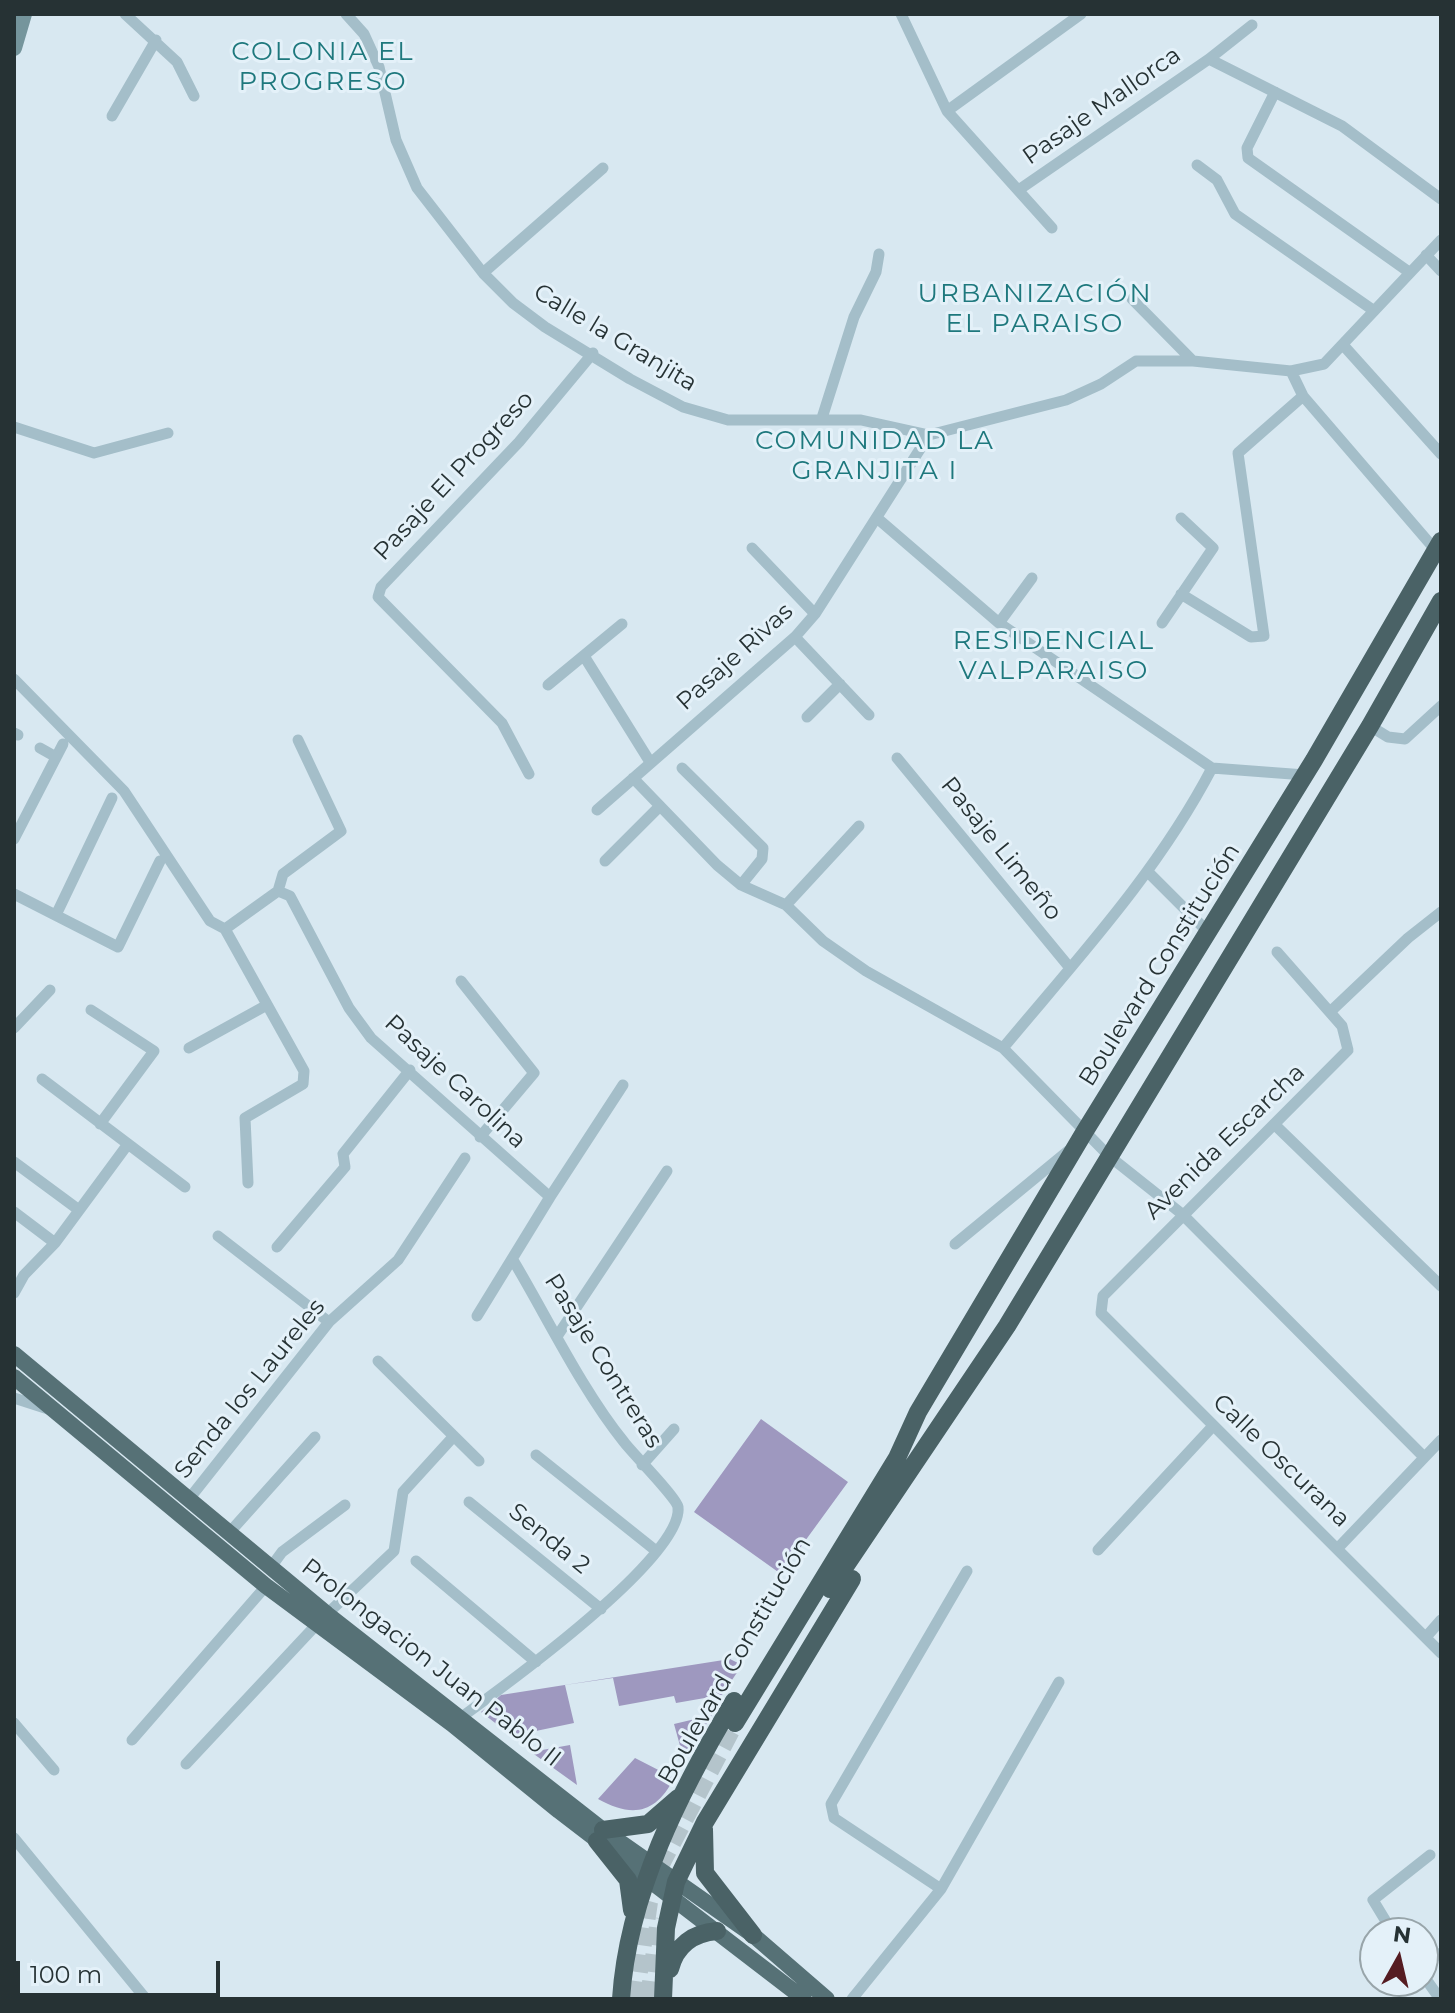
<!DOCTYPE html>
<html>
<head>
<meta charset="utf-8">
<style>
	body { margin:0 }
	#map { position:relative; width:1455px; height:2013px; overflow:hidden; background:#d8e8f1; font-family:Montserrat,sans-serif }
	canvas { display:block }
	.frame { position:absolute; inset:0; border:16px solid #263234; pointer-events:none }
	.north { position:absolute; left:1359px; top:1917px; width:80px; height:80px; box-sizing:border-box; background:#e4f1f9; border:2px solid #98a5aa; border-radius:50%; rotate:8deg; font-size:22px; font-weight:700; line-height:32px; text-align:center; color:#263234 }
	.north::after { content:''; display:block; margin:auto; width:28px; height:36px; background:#551c22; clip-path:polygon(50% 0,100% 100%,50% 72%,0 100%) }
	.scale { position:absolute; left:16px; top:1961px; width:204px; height:36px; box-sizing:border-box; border:4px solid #263234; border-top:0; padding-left:10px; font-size:24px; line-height:28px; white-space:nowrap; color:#263234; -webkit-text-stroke:6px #e4f1f9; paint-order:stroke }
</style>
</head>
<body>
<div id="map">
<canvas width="1455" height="2013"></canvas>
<div class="frame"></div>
<div class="north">N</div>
<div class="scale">100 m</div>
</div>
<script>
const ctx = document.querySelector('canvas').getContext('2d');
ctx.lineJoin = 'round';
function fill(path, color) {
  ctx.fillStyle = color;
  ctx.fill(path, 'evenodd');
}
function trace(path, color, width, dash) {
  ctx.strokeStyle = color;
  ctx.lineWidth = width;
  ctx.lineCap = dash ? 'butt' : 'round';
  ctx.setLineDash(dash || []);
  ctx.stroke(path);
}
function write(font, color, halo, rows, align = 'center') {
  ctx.font = font + ' Montserrat,sans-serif';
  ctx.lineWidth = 6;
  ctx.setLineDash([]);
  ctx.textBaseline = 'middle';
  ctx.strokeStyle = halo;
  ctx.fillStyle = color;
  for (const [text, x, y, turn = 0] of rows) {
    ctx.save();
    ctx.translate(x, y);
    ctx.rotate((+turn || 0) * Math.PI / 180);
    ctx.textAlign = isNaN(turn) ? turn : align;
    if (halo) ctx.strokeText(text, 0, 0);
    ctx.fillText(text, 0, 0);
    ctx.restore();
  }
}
fill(new Path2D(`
	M 761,1419 L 848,1482 L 781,1574 L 694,1512 Z
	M 730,1659 L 742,1665 L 722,1695 L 676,1703 L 674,1696 L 619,1706 L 613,1678 L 565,1685 L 574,1723 L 512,1736 L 481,1712 L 501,1695 Z
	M 712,1715 L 684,1760 L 674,1724 Z
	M 570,1745 L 577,1785 L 531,1752 Z
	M 635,1758 L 674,1778 C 656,1814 632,1818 598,1799 Z`), '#9e98bf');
trace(new Path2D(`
	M 635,1999 L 649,1902 L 659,1868 L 735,1723
	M 649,1999 L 659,1918`), '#b4c4cb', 18, [18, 9]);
trace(new Path2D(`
	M 125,14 L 177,62 L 194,96
	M 346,14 L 364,34 L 379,67 L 396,140 L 417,188 L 483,273 L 513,303 L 545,327 L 630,379 L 683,407 L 728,420 L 861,420 L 929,435 L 1066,400 L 1101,384 L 1136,361 L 1193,361 L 1291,371 L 1324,364 L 1441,240
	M 901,14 L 947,111 L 1052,228
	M 1209,59 L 1252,25
	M 1275,92 L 1247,148 L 1248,158 L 1409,272
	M 947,111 L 1081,14
	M 112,116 L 156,40
	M 1197,165 L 1217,180 L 1235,214 L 1373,310
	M 1020,189 L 1209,59 L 1342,126 L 1441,199
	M 1426,255 L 1441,271
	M 483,273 L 603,168
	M 1132,299 L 1193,361
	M 1344,346 L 1441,454
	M 1291,371 L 1303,396 L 1438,553
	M 822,418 L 854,317 L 876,272 L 879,254
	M 14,427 L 94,453 L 168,433
	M 877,518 L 999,623 L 1212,768 L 1305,775
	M 752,548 L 815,614
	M 1181,594 L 1251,637 L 1264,636 L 1238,453 L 1303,396
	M 999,623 L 1032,578
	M 1162,623 L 1213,548 L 1181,518
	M 795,637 L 869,715
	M 584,656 L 650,762
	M 14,679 L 124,791 L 210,921 L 225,929 L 304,1071 L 303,1084 L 245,1118 L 248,1183
	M 548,685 L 622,624
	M 807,717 L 840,684
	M 1370,726 L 1388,737 L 1405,739 L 1441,706
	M 14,733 L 18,735
	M 40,748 L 56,757
	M 897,758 L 1070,968
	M 682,768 L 763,848 L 762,859 L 741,885
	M 529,774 L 502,723 L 378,597 L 381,587 L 519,442 L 593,353
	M 633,778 L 717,865 L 741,885 L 786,905 L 823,941 L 866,971 L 1003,1048 L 1109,1156 L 1182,1214 L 1424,1457
	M 597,810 L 795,637 L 815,614 L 929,435
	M 14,839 L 63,744
	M 605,861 L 660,806
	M 1149,873 L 1209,933
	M 278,891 L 283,874 L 341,831 L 298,740
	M 14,894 L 118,947 L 160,861
	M 786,905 L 859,826
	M 56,915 L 112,798
	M 225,929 L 278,891 L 290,896 L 349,1008 L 371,1038 L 550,1197 L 477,1316
	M 1277,952 L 1342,1026 L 1348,1050 L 1103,1296 L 1101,1313 L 1441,1653
	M 461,981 L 534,1073 L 480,1137
	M 91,1010 L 154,1051 L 100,1124
	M 1330,1012 L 1408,938 L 1441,912
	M 14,1028 L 50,990
	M 189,1048 L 267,1005
	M 1003,1048 C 1078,958 1157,873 1212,768
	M 42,1079 L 185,1187
	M 1274,1124 L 1441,1286
	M 14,1162 L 79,1210
	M 550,1197 L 623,1085
	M 14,1212 L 55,1243
	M 218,1236 L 329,1322
	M 955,1244 L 1068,1151
	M 277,1247 L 345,1167 L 343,1154 L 410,1070
	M 14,1293 L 24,1275 L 55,1243 L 128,1144
	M 558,1335 L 667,1171
	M 378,1361 L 479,1461
	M 14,1398 L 48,1409
	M 536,1455 L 655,1550
	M 642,1465 L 674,1429
	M 189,1499 L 329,1322 L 398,1260 L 465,1158
	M 469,1502 L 601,1609
	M 229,1533 L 315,1437
	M 1338,1548 L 1441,1440
	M 1098,1550 L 1213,1426
	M 416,1561 L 536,1662
	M 271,1567 L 282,1552 L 345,1505
	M 327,1614 L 394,1551 L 403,1492 L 454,1436
	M 1426,1637 L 1441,1620
	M 463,1716 C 503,1687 684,1557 678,1507 C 676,1497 633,1454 624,1442 C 582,1390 547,1317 513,1260
	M 14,1723 L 54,1770
	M 132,1740 L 266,1586
	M 186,1764 L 318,1623
	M 14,1838 L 146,1999
	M 941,1889 L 834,1818 L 831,1804 L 967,1571
	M 1393,1933 L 1373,1900 L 1430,1855
	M 1423,1965 L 1441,1953
	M 1423,1975 L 1440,1999
	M 852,1999 L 941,1889 L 1059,1682`), '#a4bec9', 11);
trace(new Path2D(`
	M 14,48 L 24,14`), '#75959c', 16);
trace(new Path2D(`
	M 14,1354 L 327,1614 L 603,1830 L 753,1935 L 827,1999
	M 14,1377 L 266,1586 L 452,1724 L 559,1811 L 804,1999`), '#567176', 16);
trace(new Path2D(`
	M 830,1589 L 1007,1326 L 1370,726 L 1441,601
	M 735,1723 L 897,1458 L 918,1412 L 1085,1131 L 1314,760 L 1441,541
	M 704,1829 L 705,1873 L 753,1935
	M 603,1830 L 648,1824 L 678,1798
	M 597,1841 L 628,1880 L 632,1910
	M 670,1969 C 676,1945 693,1933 717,1931
	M 621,1999 C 628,1893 680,1791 734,1701
	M 663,1999 L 666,1928 L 676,1882 L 705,1822 L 852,1579`), '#4a6266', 18);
write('24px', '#263234', '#e4f1f9', [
	["Pasaje Mallorca",1102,106,-35],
	["Calle la Granjita",615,338,31],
	["Pasaje El Progreso",454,476,-47],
	["Pasaje Rivas",735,657,-42],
	["Pasaje Limeño",1001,849,51],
	["Boulevard Constitución",1160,965,-58],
	["Pasaje Carolina",455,1082,43],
	["Avenida Escarcha",1225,1142,-44],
	["Pasaje Contreras",603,1361,58],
	["Senda los Laureles",250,1389,-51],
	["Calle Oscurana",1281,1461,44],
	["Senda 2",549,1539,39],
	["Boulevard Constitución",735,1661,-60],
	["Prolongacion Juan Pablo II",431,1663,38]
]);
ctx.letterSpacing = '2px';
write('26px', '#1e787d', '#e4f1f9', [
	["COLONIA EL",323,52],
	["PROGRESO",323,82],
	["URBANIZACIÓN",1035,294],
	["EL PARAISO",1035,324],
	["COMUNIDAD LA",875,441],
	["GRANJITA I",875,471],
	["RESIDENCIAL",1054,641],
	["VALPARAISO",1054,671]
]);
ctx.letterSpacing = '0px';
</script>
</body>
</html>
